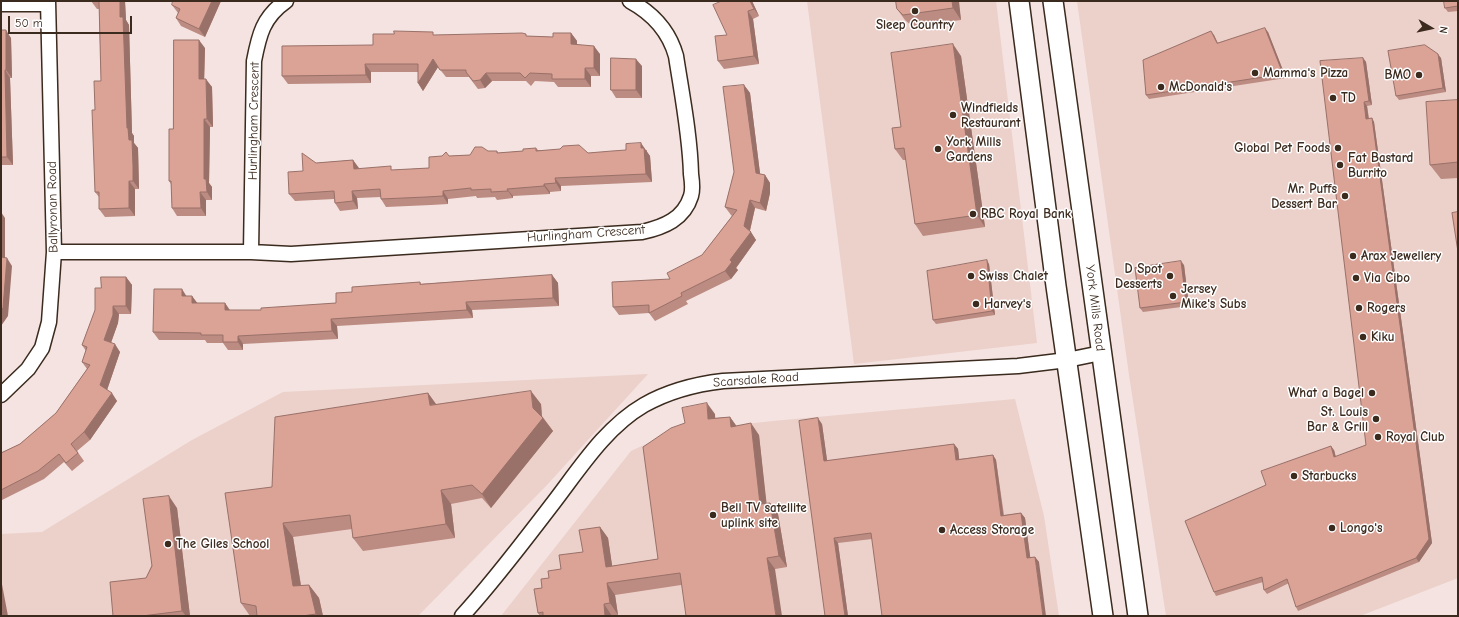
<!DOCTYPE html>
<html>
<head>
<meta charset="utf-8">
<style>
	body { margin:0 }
	#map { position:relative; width:1459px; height:617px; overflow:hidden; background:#f4e3e0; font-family:"Comic Neue",sans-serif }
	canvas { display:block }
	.frame { position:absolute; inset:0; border:2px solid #3b2a1e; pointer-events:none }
	.north { position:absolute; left:1411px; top:8px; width:40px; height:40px; -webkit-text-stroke:3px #fff; paint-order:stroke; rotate:99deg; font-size:11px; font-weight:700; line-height:16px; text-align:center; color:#3b2a1e }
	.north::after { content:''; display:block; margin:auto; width:14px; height:18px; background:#3b2a1e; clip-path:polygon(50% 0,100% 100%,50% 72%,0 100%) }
	.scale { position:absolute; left:8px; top:16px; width:124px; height:18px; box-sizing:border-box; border:2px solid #3b2a1e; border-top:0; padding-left:5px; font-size:12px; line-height:14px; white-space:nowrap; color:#3b2a1e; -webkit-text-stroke:3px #fff; paint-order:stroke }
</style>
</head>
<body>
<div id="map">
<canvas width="1459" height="617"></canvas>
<div class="frame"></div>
<div class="north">N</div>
<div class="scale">50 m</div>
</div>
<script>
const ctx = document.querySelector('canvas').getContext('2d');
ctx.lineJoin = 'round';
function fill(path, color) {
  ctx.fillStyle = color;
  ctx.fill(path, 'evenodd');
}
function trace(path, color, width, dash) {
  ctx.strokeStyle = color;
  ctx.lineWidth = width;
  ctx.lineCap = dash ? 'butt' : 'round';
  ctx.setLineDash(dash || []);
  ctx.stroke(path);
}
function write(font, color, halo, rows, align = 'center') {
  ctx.font = font + ' "Comic Neue",sans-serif';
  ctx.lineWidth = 3;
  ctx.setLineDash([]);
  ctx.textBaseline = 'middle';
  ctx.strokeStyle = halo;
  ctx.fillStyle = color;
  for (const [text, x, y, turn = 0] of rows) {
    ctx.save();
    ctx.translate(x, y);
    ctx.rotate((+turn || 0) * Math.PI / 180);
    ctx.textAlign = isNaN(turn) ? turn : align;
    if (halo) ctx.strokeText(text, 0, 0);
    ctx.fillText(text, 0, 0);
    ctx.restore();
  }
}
fill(new Path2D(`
	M 807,1 L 996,1 L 1037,343 L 854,364 Z
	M 1077,1 L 1458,1 L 1458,578 L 1360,616 L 1166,616 L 1129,375 Z
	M 648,374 L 546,486 L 418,616 L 1,616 L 1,534 L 42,532 L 192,440 L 283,392 Z
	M 1015,399 L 1044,516 L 1059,616 L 501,616 L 631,451 L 672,432 L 773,421 Z`), '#ecd0ca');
const minor = new Path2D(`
	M 1,4 L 48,4
	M 54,252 L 251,252 L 291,254 L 642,232 C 664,227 684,219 691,196 C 693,190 692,181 691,174 C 690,135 682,95 676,56 C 669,31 654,14 630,1
	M 251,252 L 254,61 C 259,35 263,17 286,1
	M 1,395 L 28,369 L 42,348 L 49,322 L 54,252 L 48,1
	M 462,616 C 495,580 524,541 554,502 C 580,468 606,427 644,405 C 667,392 697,384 723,381 L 1018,366 L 1067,360 L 1101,353`);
const secondary = new Path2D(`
	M 1019,1 L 1056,286 L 1103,616
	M 1053,1 C 1082,206 1109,411 1138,616`);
trace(minor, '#3b2a1e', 17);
trace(secondary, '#3b2a1e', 22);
trace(minor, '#fff', 14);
trace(secondary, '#fff', 19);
fill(new Path2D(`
	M 91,1 L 125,1 L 126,20 L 129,25 L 132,133 L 134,136 L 134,143 L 138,148 L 139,189 L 135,189 L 135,216 L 105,217 L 99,209 L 99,197 L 95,192 L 95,110 L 101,81 L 99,9 L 97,9 Z
	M 221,1 L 205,37 L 181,26 L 176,18 L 178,13 L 172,5 Z
	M 752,1 L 759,16 L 753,19 L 759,64 L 724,69 L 718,61 L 727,35 Z
	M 896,1 L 958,1 L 961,20 L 912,26 L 905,20 L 897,9 Z
	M 1458,1 L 1458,11 L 1448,12 L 1445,8 Z
	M 1,30 L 11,38 L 12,78 L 10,78 L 13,165 L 1,165 Z
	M 1268,32 L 1286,78 L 1149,99 L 1146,95 L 1214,35 L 1218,43 Z
	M 571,33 L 577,41 L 577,44 L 600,54 L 600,76 L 591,76 L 591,87 L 558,87 L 554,82 L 535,81 L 531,86 L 526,81 L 492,81 L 485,88 L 478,89 L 469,77 L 446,77 L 438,67 L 423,91 L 418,83 L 418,72 L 371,72 L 371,83 L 288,84 L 282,76 L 373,45 L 436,35 L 527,36 L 553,37 Z
	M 205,48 L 204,79 L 212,87 L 213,127 L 210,127 L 209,183 L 212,187 L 212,200 L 206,200 L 206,216 L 177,216 L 172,208 L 171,184 L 169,181 L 173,129 Z
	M 961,56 L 985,227 L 923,236 L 915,224 L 906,160 L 903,160 L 895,149 L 901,127 Z
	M 1363,58 L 1366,62 L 1372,105 L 1367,106 L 1369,118 L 1372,118 L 1374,122 L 1432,543 L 1419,562 L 1298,611 L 1296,607 L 1289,583 L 1267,594 L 1264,590 L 1263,582 L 1216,596 L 1214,592 L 1266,485 L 1334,450 L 1336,457 L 1366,445 Z
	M 1441,58 L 1446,92 L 1399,100 L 1396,96 Z
	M 642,66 L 642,98 L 616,98 L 611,90 Z
	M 744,85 L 750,93 L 760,174 L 765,175 L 770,183 L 770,193 L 766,211 L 755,208 L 750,231 L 756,240 L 736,268 L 738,270 L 731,279 L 686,301 L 688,304 L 655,321 L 649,313 L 619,315 L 613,307 L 670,279 L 702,255 L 732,216 L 731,215 L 725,207 L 734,172 Z
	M 1458,100 L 1458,178 L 1441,179 L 1430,165 Z
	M 536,148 L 538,150 L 588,153 L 647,150 L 647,152 L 650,156 L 652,182 L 561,186 L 561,191 L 550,192 L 550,194 L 513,196 L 513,198 L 497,200 L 495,197 L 477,198 L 476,196 L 448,199 L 448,204 L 431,205 L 386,207 L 381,199 L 381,197 L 357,198 L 358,209 L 340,211 L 335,203 L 334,199 L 295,201 L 289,194 L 303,171 L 316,163 L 353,160 L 359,169 L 393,170 L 429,168 L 449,156 L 470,155 L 488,151 L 497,151 L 498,153 L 523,151 Z
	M 989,264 L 995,315 L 936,324 L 933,320 Z
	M 1184,265 L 1189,306 L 1143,312 L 1140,308 Z
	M 552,275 L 558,283 L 559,306 L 472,310 L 473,318 L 337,326 L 338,339 L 243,344 L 243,350 L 228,350 L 223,343 L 207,343 L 205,340 L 159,340 L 153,332 L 186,296 L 192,296 L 197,303 L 225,303 L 230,310 L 261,310 L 336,303 L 352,292 L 420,282 L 421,284 Z
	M 126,277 L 132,285 L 131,314 L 119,314 L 118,323 L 111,343 L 120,352 L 107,390 L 117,401 L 90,440 L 77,451 L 84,461 L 72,471 L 64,462 L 44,479 L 2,500 L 1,499 L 1,453 L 20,444 L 56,413 L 87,369 L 82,362 L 86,351 L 82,345 L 95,310 L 101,288 Z
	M 428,393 L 436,404 L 541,404 L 542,416 L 553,431 L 491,508 L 482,498 L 451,504 L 455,538 L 363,551 L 353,538 L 352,529 L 293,537 L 301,585 L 309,585 L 319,598 L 323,616 L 250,616 L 241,603 L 272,487 Z
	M 715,414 L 715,418 L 730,417 L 736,426 L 759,435 L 766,503 L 770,503 L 778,514 L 787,567 L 681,585 L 615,595 L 618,615 L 612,616 L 540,616 L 538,613 L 542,588 L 549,578 L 583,552 L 600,527 L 608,538 L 612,566 L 658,559 Z
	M 822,424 L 827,461 L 954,444 L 958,449 L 959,459 L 993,455 L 996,460 L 1004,515 L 1021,513 L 1025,518 L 1030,557 L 1035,557 L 1039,562 L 872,539 L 838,543 L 848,616 L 825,616 Z
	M 177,508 L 190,616 L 113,616 L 146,578 Z`), '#bc8b81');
fill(new Path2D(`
	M 120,1 L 125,1 L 126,20 L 129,25 L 132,133 L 134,136 L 134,143 L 138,148 L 139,189 L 133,181 L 129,140 L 127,128 L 120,17 Z
	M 212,1 L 221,1 L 205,37 L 199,29 Z
	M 750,1 L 752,1 L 759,16 L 754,9 Z
	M 952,1 L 959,1 L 961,20 L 953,8 Z
	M 748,11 L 753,19 L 759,64 L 754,56 Z
	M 1265,28 L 1268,32 L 1286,78 L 1283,74 Z
	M 6,30 L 11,38 L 12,78 L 6,70 Z
	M 1211,31 L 1214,35 L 1219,47 Z
	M 571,33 L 577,41 L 577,51 L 571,44 Z
	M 199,40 L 205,48 L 204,87 L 199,79 Z
	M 953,44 L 961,56 L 985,227 L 977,215 Z
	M 594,46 L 600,54 L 600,76 L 594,68 Z
	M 1438,54 L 1441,58 L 1446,92 L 1443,88 Z
	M 1363,58 L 1366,62 L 1372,105 L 1369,101 Z
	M 433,59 L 438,67 L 423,91 L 418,83 Z
	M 636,59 L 642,66 L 642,98 L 636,90 Z
	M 365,64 L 371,72 L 371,83 L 366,75 Z
	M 585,68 L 591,76 L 591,87 L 585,79 Z
	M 5,70 L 10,78 L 13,165 L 7,157 Z
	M 486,73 L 492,81 L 485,88 L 480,80 Z
	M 206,79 L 212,87 L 213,127 L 207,119 Z
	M 744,85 L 750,93 L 761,181 L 756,173 Z
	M 1364,102 L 1367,106 L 1369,123 L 1366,119 Z
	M 1372,118 L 1374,122 L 1432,543 L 1419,562 L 1416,558 Z
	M 204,119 L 210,127 L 209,183 L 212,187 L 212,200 L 207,192 L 204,179 Z
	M 641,143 L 650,156 L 652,182 L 646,174 L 641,148 Z
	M 353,160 L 359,168 L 359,177 L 354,169 Z
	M 765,175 L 770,183 L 770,193 L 766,211 L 760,203 Z
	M 555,178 L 561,186 L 561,191 L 556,183 Z
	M 129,181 L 135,189 L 135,216 L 129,208 Z
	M 544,184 L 550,192 L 550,194 L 544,186 Z
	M 507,189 L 513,196 L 513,198 L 508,191 Z
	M 352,191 L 357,198 L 358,209 L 353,201 Z
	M 443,191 L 448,199 L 448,204 L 443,196 Z
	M 200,192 L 206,200 L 206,216 L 201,208 Z
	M 750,200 L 755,208 L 749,234 L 751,232 L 756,240 L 736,268 L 738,270 L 731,279 L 725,271 L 730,260 L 744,226 Z
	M 1,212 L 5,218 L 5,265 L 1,259 Z
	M 7,258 L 12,266 L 8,316 L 1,326 L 1,310 Z
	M 987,260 L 989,264 L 995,315 L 992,311 Z
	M 1181,261 L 1184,265 L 1189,306 L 1186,302 Z
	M 552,275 L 558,283 L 559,306 L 553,298 Z
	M 126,277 L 132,285 L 131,314 L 126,306 Z
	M 182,289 L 187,297 L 182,296 Z
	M 192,296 L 198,304 L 192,303 Z
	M 466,302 L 472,310 L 473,318 L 467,310 Z
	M 225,303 L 230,311 L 225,310 Z
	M 113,306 L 119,314 L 118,323 L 109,348 L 104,340 Z
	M 331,319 L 337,326 L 338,339 L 332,331 Z
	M 238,336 L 243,344 L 243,350 L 238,342 Z
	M 115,344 L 120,352 L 106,393 L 100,385 Z
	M 531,391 L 541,404 L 542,419 L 543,418 L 553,431 L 491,508 L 482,494 L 533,408 Z
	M 112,393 L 117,401 L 90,440 L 84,432 Z
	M 428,393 L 438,407 L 430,405 Z
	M 707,403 L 715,414 L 716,431 L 708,419 Z
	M 730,417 L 738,428 L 731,427 Z
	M 818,418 L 822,424 L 828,467 L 824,461 Z
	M 751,423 L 759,435 L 768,516 L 760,504 Z
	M 954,444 L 958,449 L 960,465 L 956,460 Z
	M 1331,446 L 1334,450 L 1337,462 L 1334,457 Z
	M 993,455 L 996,460 L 1004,521 L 1001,516 Z
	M 441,490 L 451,504 L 455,538 L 446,524 Z
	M 169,496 L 177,508 L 190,616 L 186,616 L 182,611 Z
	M 770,503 L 778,514 L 787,567 L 779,556 Z
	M 1021,513 L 1025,518 L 1031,563 L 1027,558 Z
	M 283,523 L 293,537 L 303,599 L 293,586 Z
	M 600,527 L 608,538 L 614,578 L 606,567 Z
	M 834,538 L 838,543 L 848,616 L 845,616 Z
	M 1035,557 L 1039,562 L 1046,616 L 1043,616 Z
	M 767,558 L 775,569 L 782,616 L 776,616 Z
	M 1,579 L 8,616 L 1,616 Z
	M 607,583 L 615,595 L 618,615 L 610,603 Z
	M 309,585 L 319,598 L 323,616 L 317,616 L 316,614 Z
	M 604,604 L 612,616 L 605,616 Z`), '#997169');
const building = new Path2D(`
	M 91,1 L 120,1 L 120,17 L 123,17 L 127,128 L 128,128 L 129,140 L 132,140 L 133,166 L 133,181 L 129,181 L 129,208 L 99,209 L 99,192 L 95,192 L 92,110 L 95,110 L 94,81 L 101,81 L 99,1 Z
	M 173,1 L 212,1 L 199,29 L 176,18 L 180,9 L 172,5 Z
	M 722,1 L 750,1 L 754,9 L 748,11 L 754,56 L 718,61 L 715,36 L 727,35 L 713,5 Z
	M 896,1 L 952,1 L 953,8 L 903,15 L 897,9 Z
	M 1444,1 L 1458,1 L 1458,6 L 1445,8 Z
	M 1265,28 L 1283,74 L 1146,95 L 1143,60 L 1211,31 L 1217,43 Z
	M 1,30 L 6,30 L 6,70 L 5,70 L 7,157 L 1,157 Z
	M 394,31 L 433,32 L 433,35 L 522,33 L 526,34 L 526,36 L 553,37 L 553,33 L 571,33 L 571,44 L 594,46 L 594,68 L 585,68 L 585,79 L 552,79 L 552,74 L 530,73 L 525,78 L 520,73 L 486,73 L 480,80 L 473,81 L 466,72 L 466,70 L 440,70 L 433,59 L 418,83 L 418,64 L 365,64 L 366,75 L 282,76 L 282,46 L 373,45 L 373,34 L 394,34 Z
	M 174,40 L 199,40 L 199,79 L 206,79 L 207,119 L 204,119 L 204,179 L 206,179 L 207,192 L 200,192 L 201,208 L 172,208 L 171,181 L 169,181 L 169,129 L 173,129 Z
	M 953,44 L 977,215 L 915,224 L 904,148 L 895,149 L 892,128 L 901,127 L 891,53 Z
	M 1425,45 L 1438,54 L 1443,88 L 1396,96 L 1388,51 Z
	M 611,58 L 636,59 L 636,90 L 611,90 Z
	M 1363,58 L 1369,101 L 1364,102 L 1366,119 L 1372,118 L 1429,539 L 1416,558 L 1296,607 L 1287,579 L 1264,590 L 1262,577 L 1214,592 L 1185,521 L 1266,485 L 1261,471 L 1331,446 L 1334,457 L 1366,445 L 1320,61 Z
	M 744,85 L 756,173 L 765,175 L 764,185 L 760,203 L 750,200 L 744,226 L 751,232 L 730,260 L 732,262 L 725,271 L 681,293 L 682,296 L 649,313 L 649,305 L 613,307 L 612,282 L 670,279 L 667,273 L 702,255 L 737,210 L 725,207 L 734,172 L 723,87 Z
	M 1458,100 L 1458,162 L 1430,165 L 1426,102 Z
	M 641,143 L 641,148 L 644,148 L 646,174 L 555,178 L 556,183 L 544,184 L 544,186 L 507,189 L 508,191 L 491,192 L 491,189 L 471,190 L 471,188 L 443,191 L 443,196 L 426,197 L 381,199 L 380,189 L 352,191 L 353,201 L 335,203 L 334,191 L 289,194 L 288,172 L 303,171 L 302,153 L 316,163 L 353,160 L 354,169 L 391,166 L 391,170 L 429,168 L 429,157 L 442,156 L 446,152 L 449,156 L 470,155 L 475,147 L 482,147 L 488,151 L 497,151 L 497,153 L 523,151 L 523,149 L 536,148 L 536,151 L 560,149 L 563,146 L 579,145 L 588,153 L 612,151 L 626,150 L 626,144 Z
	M 1458,212 L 1458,252 L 1452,213 Z
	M 1,257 L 7,258 L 3,308 L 1,310 Z
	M 987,260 L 992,311 L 933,320 L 927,271 Z
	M 1181,261 L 1186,302 L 1140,308 L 1135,268 Z
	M 552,275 L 553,298 L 466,302 L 467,310 L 331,319 L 332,331 L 238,336 L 238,342 L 223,342 L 223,335 L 201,335 L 201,333 L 153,332 L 154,289 L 182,289 L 182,296 L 192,296 L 192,303 L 225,303 L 225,310 L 261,310 L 261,308 L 336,303 L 336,293 L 352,292 L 352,287 L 420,282 L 420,284 Z
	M 101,277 L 126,277 L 126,306 L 113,306 L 113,315 L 104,340 L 115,344 L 100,385 L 112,393 L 84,432 L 71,444 L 78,453 L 66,463 L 59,454 L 38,471 L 1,490 L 1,453 L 20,444 L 56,413 L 90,365 L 82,362 L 87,347 L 82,345 L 95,310 L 95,288 L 101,288 Z
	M 531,391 L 533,408 L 543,418 L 482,494 L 472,485 L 441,490 L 446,524 L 353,538 L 350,515 L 283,523 L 293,586 L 309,585 L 316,614 L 302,616 L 257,616 L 256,606 L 241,603 L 225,493 L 272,487 L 275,417 L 428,393 L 430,405 Z
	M 707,403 L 708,419 L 730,417 L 731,427 L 751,423 L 760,504 L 770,503 L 779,556 L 767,558 L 776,616 L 686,616 L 680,573 L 607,583 L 610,603 L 604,604 L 605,616 L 543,616 L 543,612 L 538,613 L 534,589 L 542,588 L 541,579 L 549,578 L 548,571 L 561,569 L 559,555 L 583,552 L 579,530 L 600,527 L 606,567 L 658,559 L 643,447 L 671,428 L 685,423 L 682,408 Z
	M 818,418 L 824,461 L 954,444 L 956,460 L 993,455 L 1001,516 L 1021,513 L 1027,558 L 1035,557 L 1043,616 L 882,616 L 871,533 L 834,538 L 845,616 L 825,616 L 799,421 Z
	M 169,496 L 182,611 L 142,616 L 113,616 L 110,582 L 146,578 L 152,566 L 143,499 Z`);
fill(building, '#dba296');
trace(building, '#997169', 1);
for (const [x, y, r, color] of [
	[915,11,4,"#3b2a1e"],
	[1255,73,4,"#3b2a1e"],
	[1419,75,4,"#3b2a1e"],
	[1161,87,4,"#3b2a1e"],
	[1333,98,4,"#3b2a1e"],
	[953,115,4,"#3b2a1e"],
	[1338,148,4,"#3b2a1e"],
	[938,149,4,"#3b2a1e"],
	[1340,165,4,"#3b2a1e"],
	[1345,196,4,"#3b2a1e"],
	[973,214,4,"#3b2a1e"],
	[1353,256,4,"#3b2a1e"],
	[971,276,4,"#3b2a1e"],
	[1170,276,4,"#3b2a1e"],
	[1356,278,4,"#3b2a1e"],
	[1173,296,4,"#3b2a1e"],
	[976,304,4,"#3b2a1e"],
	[1359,308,4,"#3b2a1e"],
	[1363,337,4,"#3b2a1e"],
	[1372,393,4,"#3b2a1e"],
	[1376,419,4,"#3b2a1e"],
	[1378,437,4,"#3b2a1e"],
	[1294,476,4,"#3b2a1e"],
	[713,515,4,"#3b2a1e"],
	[1332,528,4,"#3b2a1e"],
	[942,530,4,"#3b2a1e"],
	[168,544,4,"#3b2a1e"]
]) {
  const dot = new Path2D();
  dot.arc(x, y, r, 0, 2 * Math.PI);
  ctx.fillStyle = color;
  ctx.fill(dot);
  trace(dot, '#fff', 1.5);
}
write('bold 13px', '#3b2a1e', '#fff', [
	["Sleep Country",915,25,"center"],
	["Mamma's Pizza",1263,73],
	["BMO",1411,75,"right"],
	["McDonald's",1169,87],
	["TD",1341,98],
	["Windfields",961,108],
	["Restaurant",961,123],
	["York Mills",946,142],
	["Gardens",946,157],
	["Global Pet Foods",1330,148,"right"],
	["Fat Bastard",1348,158],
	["Burrito",1348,173],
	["Mr. Puffs",1337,189,"right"],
	["Dessert Bar",1337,204,"right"],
	["RBC Royal Bank",981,214],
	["Arax Jewellery",1361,256],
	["D Spot",1162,269,"right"],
	["Desserts",1162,284,"right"],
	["Swiss Chalet",979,276],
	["Via Cibo",1364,278],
	["Jersey",1181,289],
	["Mike's Subs",1181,304],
	["Harvey's",984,304],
	["Rogers",1367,308],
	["Kiku",1371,337],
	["What a Bagel",1364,393,"right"],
	["St. Louis",1368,412,"right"],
	["Bar & Grill",1368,427,"right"],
	["Royal Club",1386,437],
	["Starbucks",1302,476],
	["Bell TV satellite",721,508],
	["uplink site",721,523],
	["Longo's",1340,528],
	["Access Storage",950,530],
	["The Giles School",176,544]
], 'left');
write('13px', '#3b2a1e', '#fff', [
	["Hurlingham Crescent",254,121,-89],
	["Ballyronan Road",53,207,-91],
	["Hurlingham Crescent",586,234,-4],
	["York Mills Road",1095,308,83],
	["Scarsdale Road",756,380,-4]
]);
</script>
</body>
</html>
